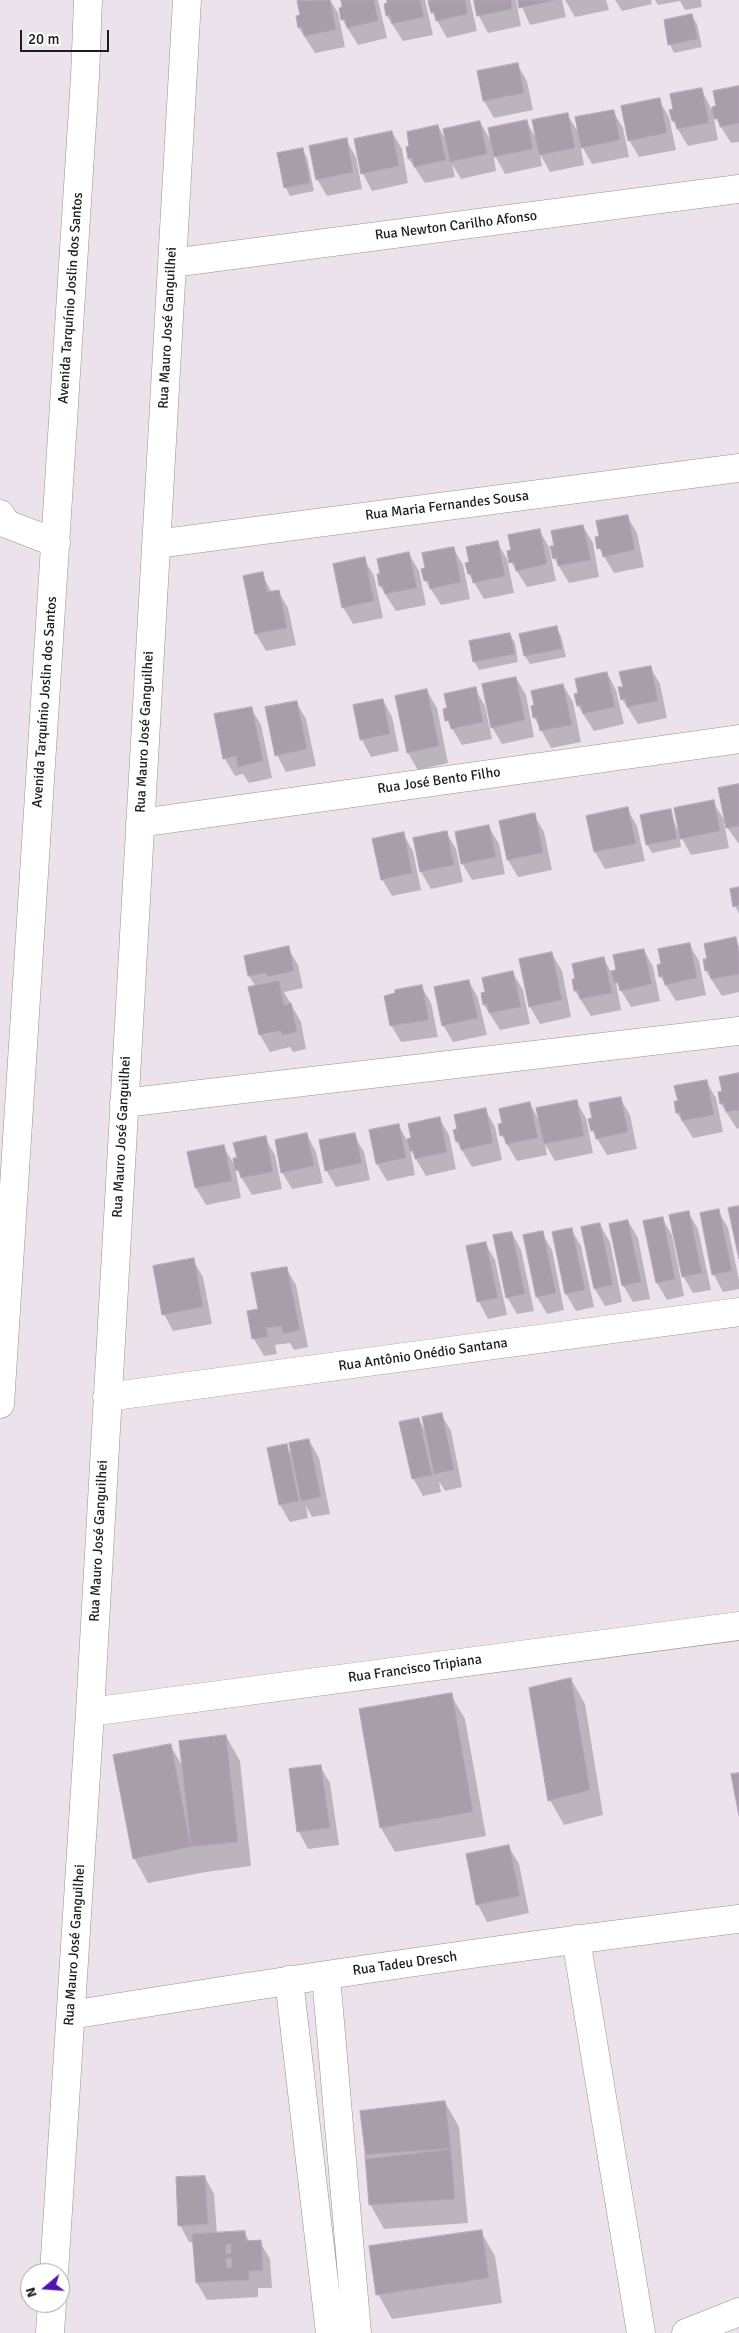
<!DOCTYPE html>
<html>
<head>
<meta charset="utf-8">
<style>
	body { margin:0 }
	#map { position:relative; width:739px; height:2333px; overflow:hidden; background:#ece2eb; font-family:Signika,sans-serif }
	canvas { display:block }
	.north { position:absolute; left:20px; top:2263px; width:50px; height:50px; box-sizing:border-box; background:#fff; border:1px solid #a4a4a4; border-radius:50%; rotate:252deg; font-size:14px; font-weight:700; line-height:20px; text-align:center; color:#1c1c1c }
	.north::after { content:''; display:block; margin:auto; width:18px; height:22px; background:#5313b4; clip-path:polygon(50% 0,100% 100%,50% 72%,0 100%) }
	.scale { position:absolute; left:20px; top:30px; width:89px; height:22px; box-sizing:border-box; border:2px solid #1c1c1c; border-top:0; padding-left:6px; font-size:15px; line-height:18px; white-space:nowrap; color:#1c1c1c; -webkit-text-stroke:4px #fff; paint-order:stroke }
</style>
</head>
<body>
<div id="map">
<canvas width="739" height="2333"></canvas>
<div class="north">N</div>
<div class="scale">20 m</div>
</div>
<script>
const ctx = document.querySelector('canvas').getContext('2d');
ctx.lineJoin = 'round';
function fill(path, color) {
  ctx.fillStyle = color;
  ctx.fill(path, 'evenodd');
}
function trace(path, color, width, dash) {
  ctx.strokeStyle = color;
  ctx.lineWidth = width;
  ctx.lineCap = dash ? 'butt' : 'round';
  ctx.setLineDash(dash || []);
  ctx.stroke(path);
}
function write(font, color, halo, rows, align = 'center') {
  ctx.font = font + ' Signika,sans-serif';
  ctx.lineWidth = 4.5;
  ctx.setLineDash([]);
  ctx.textBaseline = 'middle';
  ctx.strokeStyle = halo;
  ctx.fillStyle = color;
  for (const [text, x, y, turn = 0] of rows) {
    ctx.save();
    ctx.translate(x, y);
    ctx.rotate((+turn || 0) * Math.PI / 180);
    ctx.textAlign = isNaN(turn) ? turn : align;
    if (halo) ctx.strokeText(text, 0, 0);
    ctx.fillText(text, 0, 0);
    ctx.restore();
  }
}
fill(new Path2D(`
	M 307,0 L 330,0 L 338,13 L 345,47 L 315,53 L 299,28 L 301,16 L 298,2 Z
	M 342,0 L 378,0 L 387,38 L 358,45 L 342,19 L 344,8 Z
	M 388,0 L 425,0 L 433,35 L 403,41 L 387,16 Z
	M 433,0 L 470,0 L 477,31 L 447,38 L 432,12 Z
	M 475,0 L 516,0 L 521,26 L 488,33 L 479,16 Z
	M 519,0 L 562,0 L 566,17 L 530,25 Z
	M 565,0 L 606,0 L 609,10 L 575,17 Z
	M 615,0 L 651,0 L 652,4 L 622,11 Z
	M 655,0 L 701,0 L 702,7 L 685,10 L 680,1 L 658,5 Z
	M 692,16 L 697,24 L 702,47 L 674,53 L 670,44 Z
	M 517,64 L 527,81 L 533,110 L 494,118 L 484,101 L 478,72 Z
	M 739,87 L 739,142 L 731,143 L 713,114 L 718,140 L 688,146 L 673,121 L 674,110 L 701,89 L 711,108 L 717,107 Z
	M 659,100 L 669,117 L 676,150 L 639,157 L 629,140 Z
	M 613,111 L 623,128 L 629,157 L 592,164 L 580,143 L 584,165 L 550,172 L 540,154 L 542,166 L 505,174 L 493,152 L 496,171 L 461,179 L 452,164 L 455,177 L 425,183 L 409,159 L 438,126 L 447,142 L 480,122 L 492,143 L 526,121 L 537,140 L 567,114 L 580,135 Z
	M 392,132 L 402,149 L 408,183 L 372,191 L 363,174 Z
	M 346,140 L 356,157 L 362,189 L 327,196 L 317,179 Z
	M 302,149 L 307,158 L 314,191 L 290,196 L 286,188 L 279,154 Z
	M 627,516 L 637,533 L 644,567 L 614,573 L 599,548 Z
	M 583,526 L 593,543 L 599,577 L 569,583 L 554,558 L 556,547 Z
	M 539,530 L 549,547 L 556,581 L 527,587 L 511,562 Z
	M 497,542 L 507,559 L 514,593 L 484,599 L 469,574 L 467,563 Z
	M 453,548 L 463,565 L 470,599 L 441,605 L 425,580 L 426,569 Z
	M 409,554 L 419,571 L 426,605 L 396,611 L 380,586 L 382,575 Z
	M 364,559 L 374,576 L 383,618 L 353,624 L 343,607 Z
	M 262,574 L 272,593 L 278,591 L 288,608 L 296,645 L 266,651 L 256,634 Z
	M 556,627 L 561,636 L 566,657 L 530,664 L 525,656 Z
	M 510,634 L 515,643 L 518,662 L 479,670 L 474,661 Z
	M 650,667 L 660,684 L 667,718 L 638,724 L 622,699 L 624,688 Z
	M 607,673 L 616,690 L 624,724 L 594,731 L 578,706 Z
	M 516,678 L 526,695 L 534,737 L 502,744 L 492,727 Z
	M 563,685 L 573,702 L 581,742 L 551,748 L 534,717 Z
	M 475,689 L 485,706 L 492,739 L 462,745 L 447,720 L 448,709 Z
	M 427,691 L 437,708 L 448,763 L 418,770 L 408,753 Z
	M 383,700 L 392,717 L 399,751 L 371,757 L 362,740 L 355,706 Z
	M 296,702 L 306,719 L 316,766 L 286,772 L 277,755 Z
	M 251,708 L 261,725 L 272,778 L 249,783 L 243,774 L 235,776 L 225,759 Z
	M 739,785 L 739,844 L 724,823 L 729,848 L 691,855 L 679,833 L 681,847 L 652,853 L 647,844 L 670,811 L 677,829 L 679,829 L 713,802 L 726,823 Z
	M 627,809 L 637,826 L 645,861 L 605,869 L 595,852 L 587,817 Z
	M 534,815 L 544,832 L 552,870 L 518,877 L 508,860 L 500,822 Z
	M 489,827 L 499,844 L 505,874 L 472,880 L 462,863 Z
	M 446,832 L 456,849 L 463,882 L 431,889 L 421,872 Z
	M 403,834 L 413,851 L 421,890 L 392,896 L 382,879 Z
	M 739,888 L 739,914 L 735,906 Z
	M 735,939 L 739,946 L 739,992 L 722,996 L 706,971 L 704,960 Z
	M 689,944 L 699,961 L 706,995 L 676,1001 L 660,976 L 662,965 Z
	M 288,948 L 298,965 L 303,988 L 284,992 L 301,1022 L 306,1049 L 293,1052 L 290,1047 L 270,1052 L 260,1035 L 256,987 L 249,976 ZM 286,1028 L 287,1030 L 264,1035 L 264,1033 Z
	M 644,950 L 653,967 L 660,1001 L 631,1007 L 616,982 L 621,1010 L 591,1016 L 575,991 L 573,980 L 604,959 L 611,972 L 617,971 Z
	M 552,954 L 562,971 L 571,1017 L 540,1024 L 530,1007 L 520,960 Z
	M 513,973 L 523,990 L 530,1024 L 500,1030 L 484,1005 L 482,994 Z
	M 469,981 L 478,998 L 487,1035 L 453,1042 L 443,1025 Z
	M 421,986 L 431,1003 L 438,1037 L 401,1042 L 391,1025 Z
	M 739,1074 L 739,1128 L 737,1129 L 721,1104 L 719,1093 L 723,1092 Z
	M 706,1081 L 716,1098 L 723,1132 L 693,1138 L 677,1113 L 679,1102 Z
	M 620,1098 L 630,1115 L 637,1149 L 607,1155 L 592,1130 L 594,1119 Z
	M 576,1101 L 586,1118 L 593,1153 L 555,1161 L 545,1144 L 547,1155 L 517,1161 L 502,1136 L 530,1104 L 539,1120 Z
	M 485,1109 L 495,1127 L 502,1160 L 472,1167 L 457,1142 Z
	M 439,1118 L 449,1135 L 456,1169 L 426,1176 L 410,1149 L 415,1175 L 387,1181 L 377,1164 L 398,1125 L 407,1140 L 413,1139 Z
	M 307,1135 L 316,1152 L 323,1183 L 292,1189 L 282,1172 Z
	M 354,1135 L 364,1152 L 370,1180 L 336,1187 L 326,1170 Z
	M 265,1138 L 275,1155 L 282,1189 L 252,1195 L 235,1167 L 241,1198 L 206,1205 L 196,1188 L 223,1146 L 235,1166 L 238,1159 Z
	M 718,1211 L 728,1228 L 739,1280 L 739,1289 L 723,1292 L 714,1275 Z
	M 688,1212 L 698,1229 L 711,1290 L 693,1293 L 683,1276 Z
	M 662,1218 L 672,1235 L 684,1296 L 667,1300 L 657,1283 Z
	M 628,1221 L 638,1238 L 650,1299 L 633,1302 L 623,1285 Z
	M 600,1225 L 610,1242 L 622,1302 L 605,1306 L 595,1289 Z
	M 571,1229 L 581,1246 L 594,1307 L 576,1311 L 566,1294 Z
	M 512,1233 L 521,1250 L 534,1311 L 517,1314 L 507,1297 Z
	M 542,1233 L 552,1250 L 564,1310 L 547,1314 L 537,1297 Z
	M 485,1243 L 495,1260 L 507,1315 L 488,1319 L 479,1302 Z
	M 193,1260 L 203,1277 L 212,1324 L 173,1331 L 164,1314 Z
	M 286,1268 L 296,1285 L 308,1347 L 294,1350 L 290,1343 L 275,1345 L 277,1354 L 264,1356 L 254,1339 L 260,1310 Z
	M 441,1414 L 451,1431 L 462,1487 L 445,1491 L 439,1481 L 441,1492 L 423,1496 L 413,1478 L 419,1419 L 425,1431 Z
	M 309,1440 L 319,1458 L 330,1514 L 312,1517 L 306,1506 L 308,1518 L 290,1522 L 280,1505 L 286,1445 L 293,1457 Z
	M 571,1679 L 585,1704 L 603,1815 L 564,1825 L 550,1800 Z
	M 451,1695 L 465,1719 L 486,1836 L 395,1852 L 381,1828 Z
	M 226,1736 L 240,1761 L 251,1866 L 206,1872 L 148,1883 L 134,1858 L 170,1745 L 183,1767 Z
	M 320,1766 L 330,1783 L 339,1845 L 308,1849 L 299,1832 Z
	M 509,1847 L 519,1864 L 529,1913 L 487,1922 L 478,1905 Z
	M 445,2102 L 459,2127 L 468,2223 L 384,2229 L 370,2204 L 362,2112 Z
	M 205,2177 L 214,2194 L 217,2234 L 244,2232 L 250,2242 L 260,2242 L 270,2259 L 272,2288 L 258,2288 L 258,2297 L 207,2300 L 197,2283 L 194,2242 L 189,2242 L 180,2225 Z
	M 481,2232 L 495,2256 L 502,2303 L 392,2319 L 378,2294 Z`), '#0003');
const building = new Path2D(`
	M 330,0 L 336,30 L 304,36 L 302,27 L 298,28 L 296,16 L 300,15 L 297,1 Z
	M 341,0 L 374,0 L 378,21 L 347,28 L 345,19 L 341,20 L 339,8 L 342,7 Z
	M 387,0 L 420,0 L 424,17 L 392,24 L 390,15 L 386,16 L 384,4 L 387,3 Z
	M 432,0 L 465,0 L 468,14 L 436,21 L 434,12 L 431,13 L 428,1 Z
	M 474,0 L 511,0 L 512,9 L 477,16 Z
	M 518,0 L 557,0 L 519,8 Z
	M 692,14 L 698,39 L 668,45 L 664,20 Z
	M 518,63 L 524,93 L 483,101 L 477,71 Z
	M 739,86 L 739,123 L 720,127 L 718,118 L 714,119 L 712,107 L 716,106 L 713,91 Z
	M 702,88 L 709,123 L 677,129 L 675,121 L 672,121 L 669,110 L 673,109 L 670,94 Z
	M 660,98 L 667,133 L 628,141 L 621,106 Z
	M 614,110 L 620,140 L 581,148 L 575,117 Z
	M 568,113 L 575,148 L 539,155 L 532,120 Z
	M 527,120 L 533,149 L 494,157 L 488,128 Z
	M 480,121 L 487,154 L 450,162 L 443,129 Z
	M 438,125 L 446,160 L 414,167 L 412,158 L 408,159 L 406,147 L 409,146 L 407,132 Z
	M 392,131 L 399,166 L 361,174 L 354,139 Z
	M 347,138 L 353,172 L 316,180 L 309,146 Z
	M 303,148 L 310,183 L 284,188 L 277,153 Z
	M 628,515 L 635,550 L 603,557 L 601,548 L 597,549 L 595,537 L 599,536 L 596,521 Z
	M 583,525 L 591,560 L 558,566 L 557,557 L 553,559 L 550,546 L 554,546 L 551,531 Z
	M 540,529 L 547,564 L 516,571 L 514,562 L 509,563 L 507,551 L 511,550 L 508,535 Z
	M 498,541 L 505,576 L 473,583 L 471,574 L 468,574 L 465,563 L 469,562 L 466,547 Z
	M 454,547 L 461,582 L 430,589 L 428,580 L 424,581 L 421,569 L 425,568 L 422,553 Z
	M 409,552 L 417,588 L 385,594 L 383,586 L 379,586 L 377,574 L 380,574 L 377,559 Z
	M 365,557 L 374,601 L 342,608 L 333,564 Z
	M 263,572 L 267,592 L 279,590 L 287,628 L 255,634 L 243,576 Z
	M 557,626 L 562,649 L 524,656 L 519,634 Z
	M 510,633 L 515,654 L 473,662 L 469,641 Z
	M 651,666 L 658,701 L 627,707 L 625,698 L 621,700 L 618,687 L 623,687 L 619,672 Z
	M 607,672 L 615,707 L 583,714 L 581,705 L 577,706 L 574,694 L 578,693 L 575,679 Z
	M 516,677 L 525,720 L 491,728 L 482,684 Z
	M 563,684 L 572,725 L 540,731 L 537,717 L 533,718 L 531,706 L 534,705 L 531,691 Z
	M 476,687 L 483,722 L 451,729 L 449,720 L 445,721 L 443,709 L 447,708 L 444,694 Z
	M 427,689 L 439,746 L 407,753 L 395,696 Z
	M 383,699 L 390,734 L 360,740 L 353,705 Z
	M 297,701 L 307,749 L 275,756 L 265,707 Z
	M 252,707 L 263,761 L 238,767 L 236,756 L 223,759 L 214,714 Z
	M 739,784 L 739,826 L 726,828 L 718,788 Z
	M 714,800 L 720,831 L 680,839 L 674,808 Z
	M 628,807 L 636,844 L 594,852 L 586,816 Z
	M 671,809 L 677,839 L 646,845 L 640,815 Z
	M 535,813 L 543,853 L 507,860 L 499,821 Z
	M 489,825 L 496,857 L 461,864 L 455,832 Z
	M 447,831 L 454,865 L 420,872 L 413,838 Z
	M 404,832 L 412,873 L 381,880 L 372,839 Z
	M 739,887 L 739,905 L 733,907 L 730,889 Z
	M 736,937 L 739,954 L 739,974 L 711,979 L 709,970 L 705,971 L 703,959 L 707,959 L 704,944 Z
	M 690,943 L 697,978 L 665,985 L 663,976 L 659,977 L 657,965 L 661,964 L 658,949 Z
	M 289,946 L 294,971 L 267,977 L 266,973 L 248,976 L 244,956 Z
	M 644,949 L 652,984 L 620,991 L 618,982 L 614,983 L 611,971 L 616,970 L 613,955 Z
	M 552,952 L 562,1000 L 529,1007 L 519,959 Z
	M 604,957 L 612,993 L 580,999 L 578,990 L 574,991 L 572,979 L 575,979 L 572,964 Z
	M 513,971 L 521,1007 L 489,1013 L 487,1004 L 483,1005 L 481,993 L 485,992 L 482,978 Z
	M 469,980 L 478,1018 L 442,1026 L 434,987 Z
	M 279,981 L 284,1005 L 291,1003 L 297,1032 L 282,1035 L 281,1031 L 259,1035 L 248,987 Z
	M 422,985 L 429,1020 L 390,1026 L 384,996 L 395,993 L 395,990 Z
	M 739,1073 L 739,1110 L 726,1112 L 724,1103 L 720,1104 L 718,1092 L 722,1091 L 719,1077 Z
	M 707,1080 L 714,1115 L 682,1121 L 680,1113 L 676,1113 L 674,1101 L 678,1101 L 674,1086 Z
	M 621,1097 L 628,1132 L 596,1139 L 594,1130 L 591,1131 L 588,1119 L 592,1118 L 589,1103 Z
	M 577,1100 L 584,1136 L 544,1144 L 536,1108 Z
	M 530,1102 L 538,1138 L 506,1144 L 504,1135 L 500,1136 L 498,1124 L 502,1123 L 499,1109 Z
	M 486,1108 L 493,1143 L 461,1150 L 459,1141 L 456,1142 L 453,1130 L 457,1129 L 454,1115 Z
	M 440,1117 L 447,1152 L 415,1159 L 413,1150 L 410,1151 L 407,1139 L 411,1138 L 408,1124 Z
	M 399,1124 L 406,1158 L 376,1164 L 369,1130 Z
	M 307,1133 L 314,1166 L 281,1173 L 275,1140 Z
	M 355,1133 L 362,1163 L 325,1171 L 319,1140 Z
	M 266,1136 L 273,1172 L 241,1178 L 239,1170 L 235,1170 L 233,1158 L 237,1158 L 233,1143 Z
	M 224,1145 L 232,1181 L 195,1188 L 187,1152 Z
	M 739,1206 L 739,1259 L 728,1208 Z
	M 719,1209 L 732,1271 L 712,1275 L 700,1213 Z
	M 689,1211 L 702,1273 L 682,1277 L 669,1215 Z
	M 663,1217 L 675,1279 L 656,1283 L 643,1221 Z
	M 628,1220 L 641,1282 L 622,1286 L 609,1224 Z
	M 600,1223 L 613,1285 L 594,1289 L 581,1227 Z
	M 572,1228 L 585,1290 L 565,1294 L 552,1232 Z
	M 543,1231 L 556,1293 L 536,1297 L 523,1235 Z
	M 512,1232 L 525,1294 L 506,1298 L 493,1235 Z
	M 486,1242 L 498,1298 L 477,1302 L 466,1246 Z
	M 194,1258 L 203,1307 L 162,1315 L 153,1266 Z
	M 287,1267 L 300,1330 L 283,1334 L 281,1326 L 266,1328 L 268,1337 L 252,1339 L 247,1311 L 258,1309 L 251,1273 Z
	M 442,1413 L 454,1470 L 434,1474 L 422,1417 Z
	M 419,1418 L 432,1475 L 412,1479 L 399,1422 Z
	M 309,1439 L 321,1497 L 301,1501 L 289,1443 Z
	M 287,1444 L 299,1501 L 279,1505 L 267,1448 Z
	M 571,1678 L 590,1790 L 548,1801 L 529,1688 Z
	M 452,1693 L 473,1812 L 380,1828 L 359,1709 Z
	M 226,1735 L 238,1842 L 191,1847 L 179,1741 Z
	M 171,1744 L 191,1847 L 133,1859 L 113,1755 Z
	M 321,1765 L 330,1828 L 297,1832 L 289,1769 Z
	M 739,1773 L 739,1816 L 731,1774 Z
	M 509,1845 L 520,1896 L 476,1905 L 466,1854 Z
	M 445,2101 L 451,2149 L 366,2159 L 360,2111 Z
	M 451,2149 L 455,2199 L 369,2205 L 365,2155 Z
	M 205,2176 L 208,2224 L 178,2226 L 176,2177 Z
	M 482,2230 L 489,2278 L 376,2295 L 369,2246 Z
	M 245,2231 L 246,2241 L 261,2240 L 263,2271 L 249,2271 L 249,2280 L 196,2283 L 192,2234 ZM 231,2244 L 231,2253 L 226,2254 L 226,2245 ZM 231,2258 L 232,2267 L 227,2268 L 226,2259 Z`);
fill(building, '#a89eaa');
trace(building, '#b8a6bc', 1);
const minor = new Path2D(`
	M 172,263 L 739,189
	M 0,514 L 7,524 L 56,543
	M 156,544 L 739,468
	M 140,823 L 739,739
	M 124,1103 L 739,1031
	M 107,1397 L 739,1312
	M 0,1404 L 85,77 L 88,0
	M 90,1712 L 739,1626
	M 576,1939 L 641,2333
	M 326,1976 L 357,2333
	M 289,1980 L 330,2333
	M 71,2015 C 293,1979 516,1946 739,1919
	M 54,2273 L 90,1712 L 187,0
	M 50,2333 L 52,2303
	M 686,2333 L 739,2312`);
trace(minor, '#939393', 29);
trace(minor, '#fff', 28);
write('14px', '#1c1c1c', '#fff', [
	["Rua Newton Carilho Afonso",456,226,-7],
	["Avenida Tarquínio Joslin dos Santos",71,298,-86],
	["Rua Mauro José Ganguilhei",168,328,-87],
	["Rua Maria Fernandes Sousa",447,506,-7],
	["Avenida Tarquínio Joslin dos Santos",45,702,-86],
	["Rua Mauro José Ganguilhei",145,732,-87],
	["Rua José Bento Filho",439,781,-8],
	["Rua Mauro José Ganguilhei",122,1137,-87],
	["Rua Antônio Onédio Santana",423,1355,-8],
	["Rua Mauro José Ganguilhei",99,1541,-87],
	["Rua Francisco Tripiana",415,1669,-8],
	["Rua Mauro José Ganguilhei",75,1945,-86],
	["Rua Tadeu Dresch",405,1964,-8]
]);
</script>
</body>
</html>
